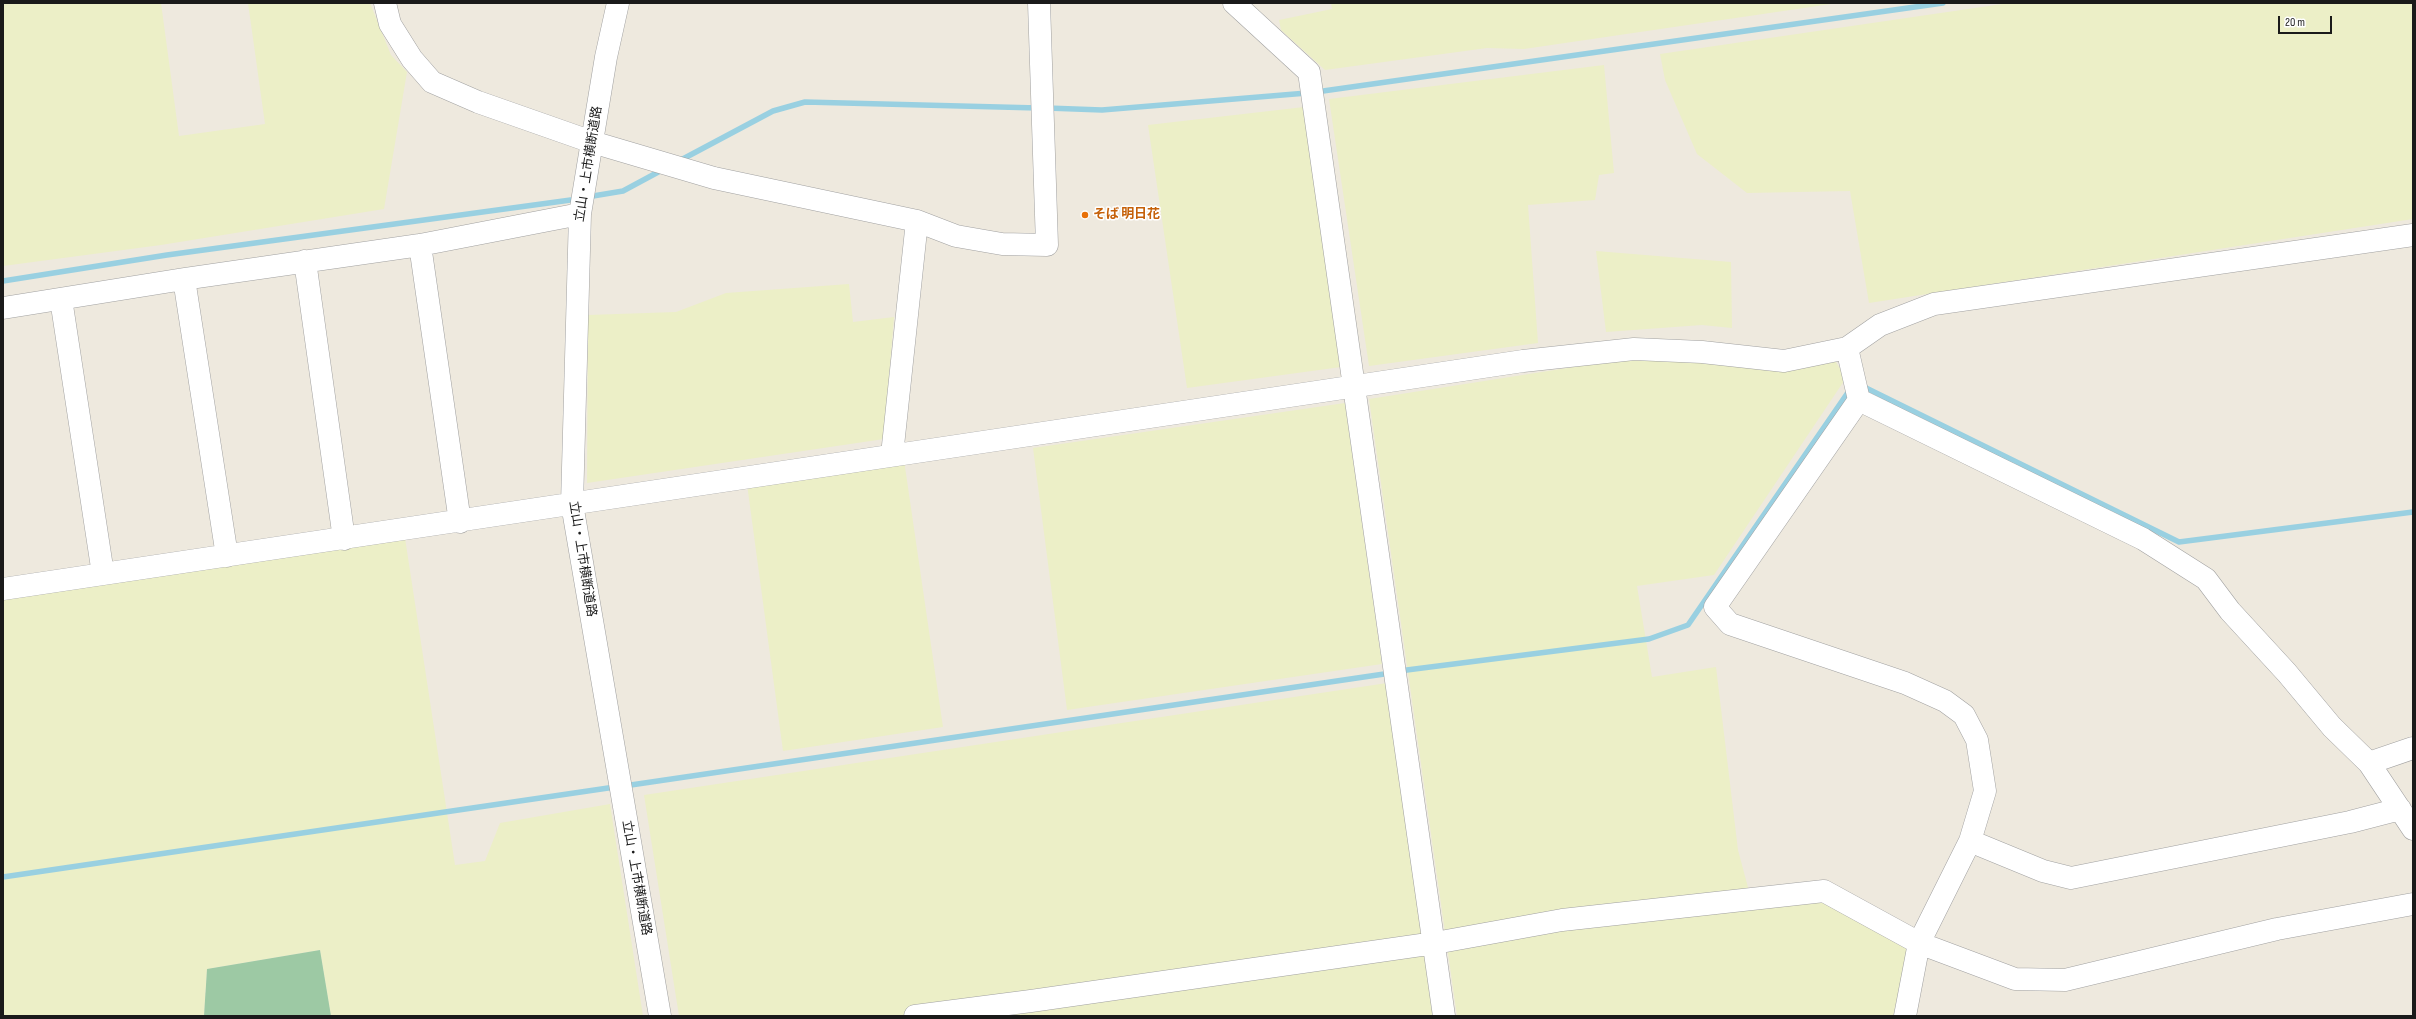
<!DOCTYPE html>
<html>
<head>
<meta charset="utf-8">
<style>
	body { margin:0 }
	#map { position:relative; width:2416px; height:1019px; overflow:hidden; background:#eee9de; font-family:"Sofia Sans Condensed",sans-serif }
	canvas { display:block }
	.frame { position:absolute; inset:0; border:4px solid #1a1a1a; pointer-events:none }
	.scale { position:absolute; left:2278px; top:16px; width:54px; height:18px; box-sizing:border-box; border:2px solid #1a1a1a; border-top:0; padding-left:5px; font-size:12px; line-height:14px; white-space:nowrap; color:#1a1a1a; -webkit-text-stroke:3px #fff; paint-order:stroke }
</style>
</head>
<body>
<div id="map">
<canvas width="2416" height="1019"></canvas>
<div class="frame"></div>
<div class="scale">20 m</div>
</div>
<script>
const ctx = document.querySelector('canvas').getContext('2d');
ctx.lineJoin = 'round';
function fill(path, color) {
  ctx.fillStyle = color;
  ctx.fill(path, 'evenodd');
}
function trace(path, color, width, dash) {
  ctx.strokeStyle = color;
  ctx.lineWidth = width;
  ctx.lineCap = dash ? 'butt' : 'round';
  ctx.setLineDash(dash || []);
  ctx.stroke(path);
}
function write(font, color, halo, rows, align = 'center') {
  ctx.font = font + ' "Sofia Sans Condensed","Noto Sans JP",sans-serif';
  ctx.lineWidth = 3;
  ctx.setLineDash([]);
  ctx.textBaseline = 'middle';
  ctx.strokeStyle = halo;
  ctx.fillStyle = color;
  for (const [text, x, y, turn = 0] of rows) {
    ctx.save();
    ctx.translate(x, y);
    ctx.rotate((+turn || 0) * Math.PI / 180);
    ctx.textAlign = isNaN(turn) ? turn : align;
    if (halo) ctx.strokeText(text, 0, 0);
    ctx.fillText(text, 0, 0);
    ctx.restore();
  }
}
fill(new Path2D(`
	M 3,3 L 161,3 L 179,136 L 265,124 L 248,3 L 370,3 L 391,55 L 407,72 L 384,209 L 161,245 L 3,266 Z
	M 1331,3 L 1838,3 L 1524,49 L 1487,48 L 1325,70 L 1281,30 L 1279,20 L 1332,9 Z
	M 2009,3 L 2413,3 L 2413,219 L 1869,303 L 1850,191 L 1747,193 L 1697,154 L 1665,80 L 1660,54 Z
	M 1604,65 L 1614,173 L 1599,175 L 1595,200 L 1528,205 L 1538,343 L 1369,366 L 1329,99 Z
	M 1304,107 L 1341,367 L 1187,388 L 1148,125 Z
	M 1596,251 L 1731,262 L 1732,328 L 1702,325 L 1606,332 Z
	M 849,284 L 853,322 L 894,317 L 884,439 L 587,483 L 588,315 L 676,312 L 726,293 Z
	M 1625,359 L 1834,359 L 1846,378 L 1714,575 L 1637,586 L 1652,677 L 1716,667 L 1738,850 L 1754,910 L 1823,898 L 1909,946 L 1893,1016 L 1457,1016 L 1369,399 Z
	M 1345,403 L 1382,664 L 1067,710 L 1033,448 Z
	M 904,460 L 943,727 L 783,751 L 747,484 Z
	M 405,538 L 455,865 L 485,861 L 500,823 L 610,804 L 643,1016 L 331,1016 L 320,950 L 207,969 L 204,1016 L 3,1016 L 3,595 Z
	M 1387,683 L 1439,1016 L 679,1016 L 644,795 Z`), '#ecefc7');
fill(new Path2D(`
	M 320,950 L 331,1016 L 204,1016 L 207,969 Z`), '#9dc9a4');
trace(new Path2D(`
	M 1316,92 L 1943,3
	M 1047,108 L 1102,110 L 1307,93
	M 679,161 L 773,111 L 805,102 L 1038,108
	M 587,197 L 623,191 L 662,170
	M 3,281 L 167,255 L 578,199
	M 1862,386 L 2179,542 L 2413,512
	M 1399,671 L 1649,639 L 1688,625 L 1851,388
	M 624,786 L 1391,673
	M 3,877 L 615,787`), '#99d0e1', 5.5);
const minor = new Path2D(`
	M 385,3 L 390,24 L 412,59 L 432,82 L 478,102 L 592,142 L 714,178 L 917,221
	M 618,3 L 606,57 L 580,214 L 572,504 L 660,1016
	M 1234,3 L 1309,72 L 1444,1016
	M 420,245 L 460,522
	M 305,261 L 344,539
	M 184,279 L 227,556
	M 61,299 L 103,574
	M 3,308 L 184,279 L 420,245 L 580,214
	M 1847,348 L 1859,400 L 1715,607 L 1730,624 L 1905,683 L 1945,701 L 1964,715 L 1977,740 L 1985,791 L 1970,841 L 1919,943 L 1905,1016
	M 1859,400 L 2143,539 L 2206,579 L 2230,611 L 2287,673 L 2332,727 L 2369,763 L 2413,829
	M 892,455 L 917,221 L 956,236 L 1002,244 L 1047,245 L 1039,3
	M 3,589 L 1523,361 L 1634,349 L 1702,352 L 1784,361 L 1847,348 L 1880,325 L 1934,304 L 2413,235
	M 2369,763 L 2413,748
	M 1970,841 L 2043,871 L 2071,878 L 2350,822 L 2400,809
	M 915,1016 L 1031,1001 L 1435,943 L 1562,920 L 1824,891 L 1919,943 L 2015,979 L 2065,980 L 2277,929 L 2413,904`);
trace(minor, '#a1a1a1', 23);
trace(minor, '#fff', 22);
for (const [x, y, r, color] of [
	[1085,215,4,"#e8710a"]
]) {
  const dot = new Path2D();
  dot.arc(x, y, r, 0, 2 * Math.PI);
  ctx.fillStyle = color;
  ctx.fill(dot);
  trace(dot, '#fff', 1.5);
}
write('13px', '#1a1a1a', '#fff', [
	["立山・上市横断道路",589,164,-81],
	["立山・上市横断道路",582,559,81],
	["立山・上市横断道路",636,878,80]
]);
write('bold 13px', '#c56008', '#fff', [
	["そば 明日花",1093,215]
], 'left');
</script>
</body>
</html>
